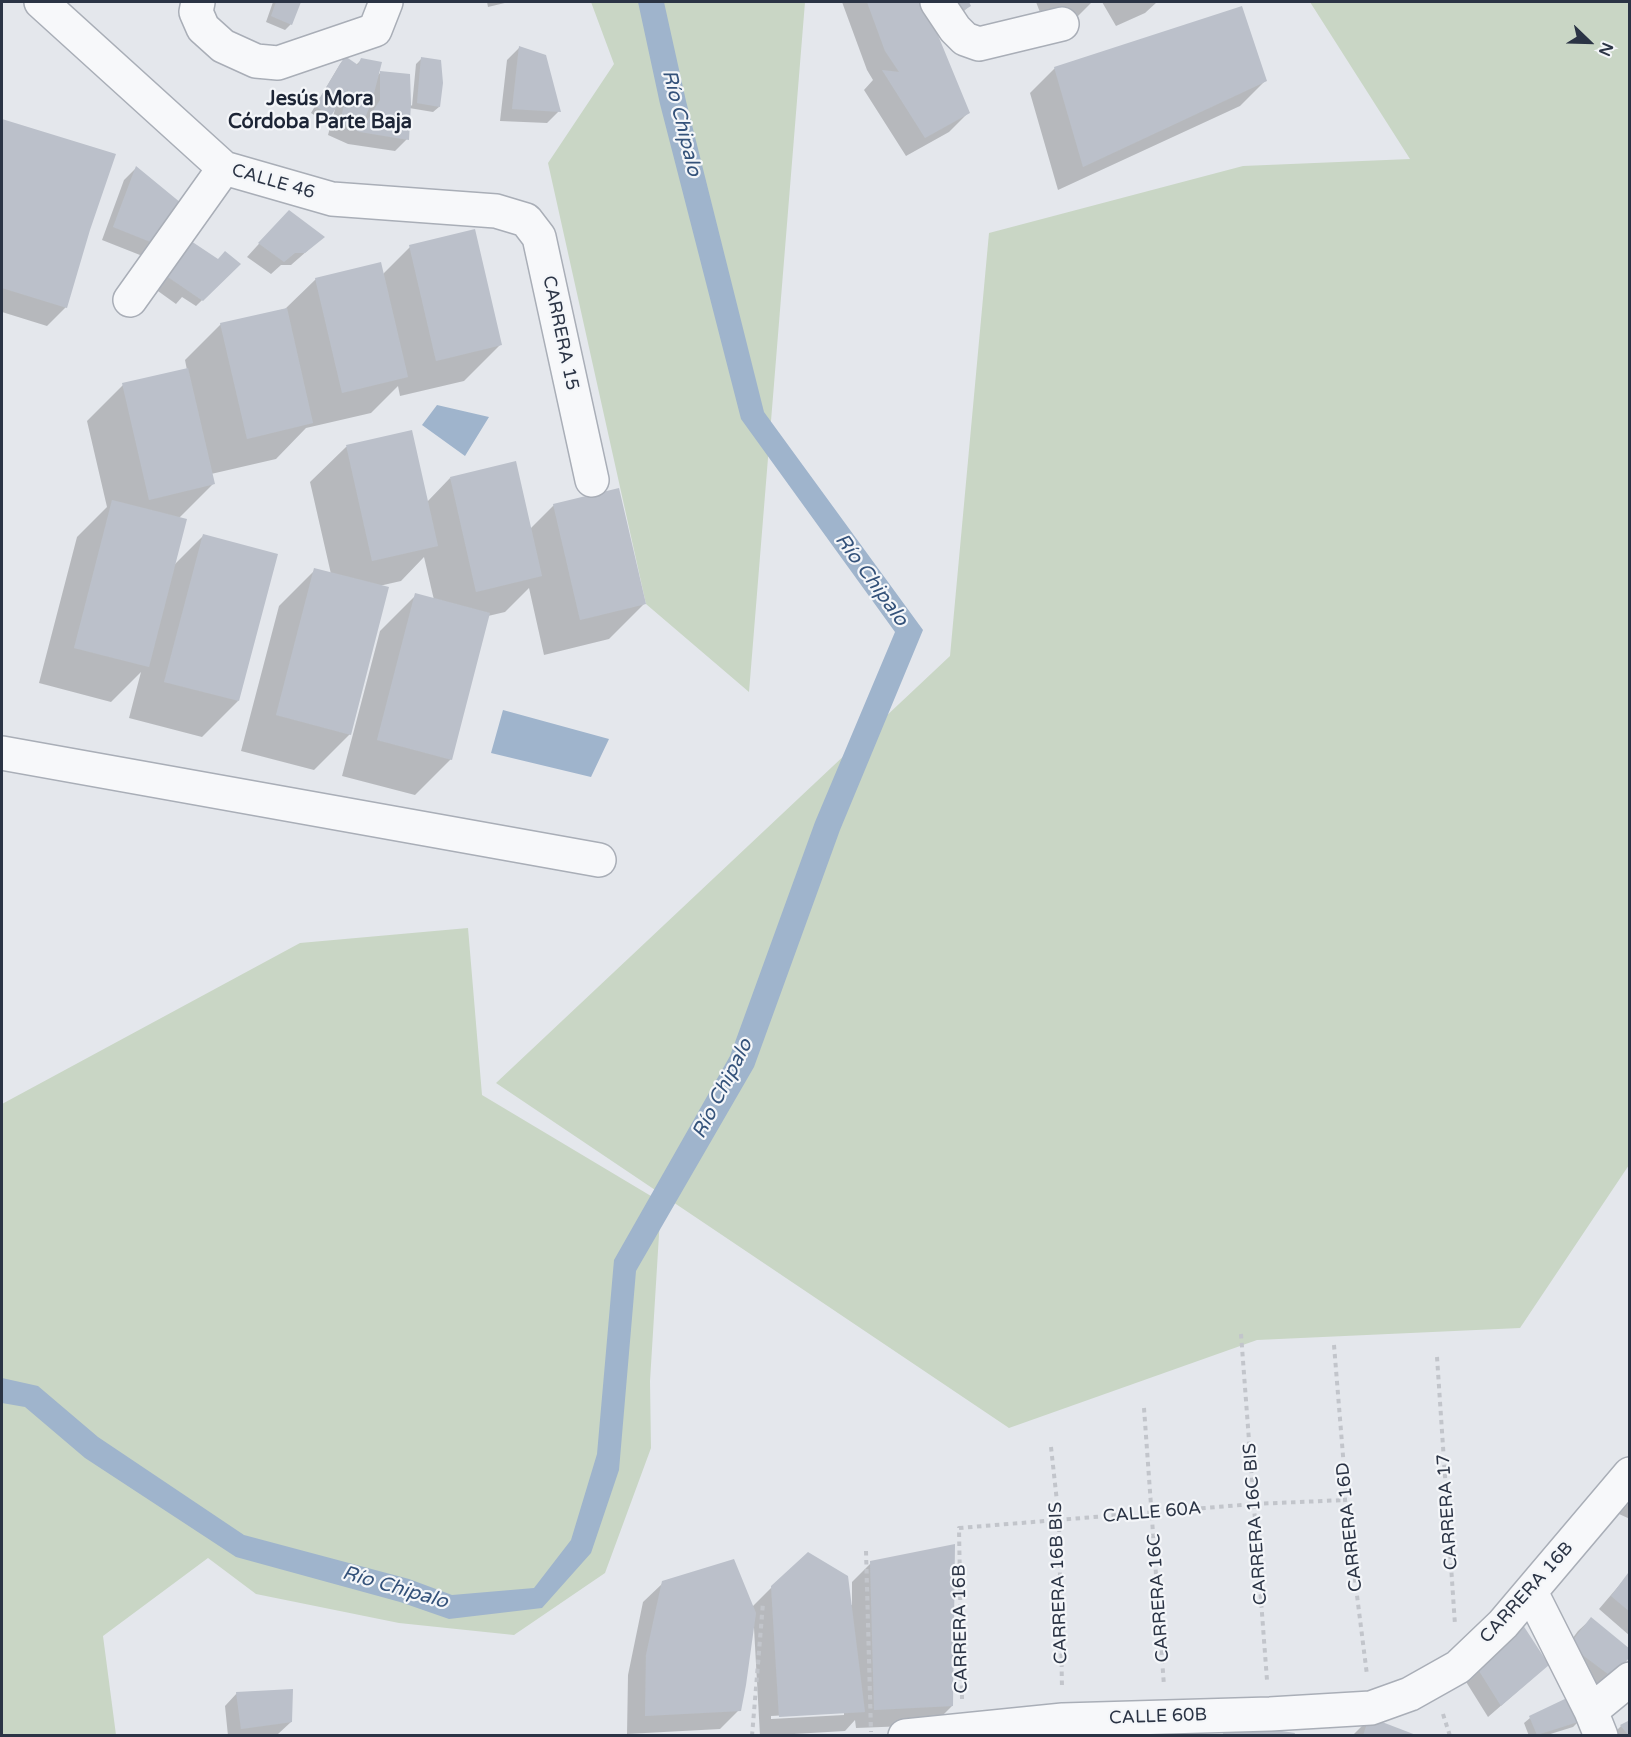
<!DOCTYPE html>
<html>
<head>
<meta charset="utf-8">
<style>
	body { margin:0 }
	#map { position:relative; width:1631px; height:1737px; overflow:hidden; background:#e4e7ec; font-family:"Varela Round",sans-serif }
	canvas { display:block }
	.frame { position:absolute; inset:0; border:3px solid #2b3445; pointer-events:none }
	.north { position:absolute; left:1559px; top:12px; width:60px; height:60px; -webkit-text-stroke:4px #f4f6f9; paint-order:stroke; rotate:113deg; font-size:16px; font-weight:700; line-height:24px; text-align:center; color:#2b3445 }
	.north::after { content:''; display:block; margin:auto; width:21px; height:27px; background:#2b3445; clip-path:polygon(50% 0,100% 100%,50% 72%,0 100%) }
</style>
</head>
<body>
<div id="map">
<canvas width="1631" height="1737"></canvas>
<div class="frame"></div>
<div class="north">N</div>
</div>
<script>
const ctx = document.querySelector('canvas').getContext('2d');
ctx.lineJoin = 'round';
function fill(path, color) {
  ctx.fillStyle = color;
  ctx.fill(path, 'evenodd');
}
function trace(path, color, width, dash) {
  ctx.strokeStyle = color;
  ctx.lineWidth = width;
  ctx.lineCap = dash ? 'butt' : 'round';
  ctx.setLineDash(dash || []);
  ctx.stroke(path);
}
function write(font, color, halo, rows, align = 'center') {
  ctx.font = font + ' "Varela Round",sans-serif';
  ctx.lineWidth = 4.5;
  ctx.setLineDash([]);
  ctx.textBaseline = 'middle';
  ctx.strokeStyle = halo;
  ctx.fillStyle = color;
  for (const [text, x, y, turn = 0] of rows) {
    ctx.save();
    ctx.translate(x, y);
    ctx.rotate((+turn || 0) * Math.PI / 180);
    ctx.textAlign = isNaN(turn) ? turn : align;
    if (halo) ctx.strokeText(text, 0, 0);
    ctx.fillText(text, 0, 0);
    ctx.restore();
  }
}
fill(new Path2D(`
	M 591,2 L 805,2 L 749,692 L 646,604 L 548,163 L 614,64 Z
	M 1310,2 L 1629,2 L 1629,1165 L 1520,1328 L 1257,1340 L 1009,1428 L 496,1083 L 950,656 L 989,233 L 1243,166 L 1410,159 Z
	M 468,928 L 482,1095 L 661,1202 L 650,1381 L 651,1448 L 605,1573 L 514,1635 L 399,1623 L 256,1594 L 208,1558 L 103,1636 L 116,1735 L 2,1736 L 2,1104 L 300,943 Z`), '#c9d6c5');
fill(new Path2D(`
	M 638,2 L 664,2 L 686,101 L 764,412 L 923,630 L 840,830 L 754,1067 L 636,1271 L 619,1470 L 591,1553 L 542,1608 L 449,1619 L 400,1602 L 236,1557 L 85,1458 L 25,1407 L 2,1403 L 2,1378 L 38,1386 L 98,1437 L 244,1535 L 409,1579 L 452,1595 L 534,1588 L 571,1540 L 597,1454 L 614,1260 L 730,1056 L 815,822 L 895,632 L 741,419 L 660,104 Z
	M 437,405 L 489,417 L 465,456 L 422,425 Z
	M 503,710 L 609,739 L 591,777 L 491,753 Z`), '#9fb4cc');
fill(new Path2D(`
	M 273,2 L 300,2 L 291,24 L 285,30 L 266,22 Z
	M 487,2 L 509,2 L 488,7 Z
	M 842,2 L 967,2 L 969,6 L 950,25 L 936,33 L 968,113 L 949,132 L 906,156 L 864,90 L 873,80 L 867,70 Z
	M 1036,2 L 1092,2 L 1076,18 L 1043,20 Z
	M 1102,2 L 1157,2 L 1145,13 L 1116,26 Z
	M 519,48 L 559,111 L 547,123 L 500,121 L 507,60 Z
	M 345,58 L 356,65 L 362,59 L 377,76 L 381,72 L 412,106 L 416,64 L 422,58 L 439,107 L 433,112 L 409,108 L 407,139 L 395,151 L 348,144 L 328,135 L 335,109 L 324,121 L 311,113 L 340,64 Z
	M 1055,68 L 1265,81 L 1240,106 L 1058,190 L 1030,93 Z
	M 2,121 L 114,155 L 88,230 L 66,307 L 47,326 L 2,312 Z
	M 136,168 L 179,203 L 145,257 L 102,240 L 124,180 Z
	M 276,225 L 323,237 L 291,265 L 281,265 L 271,274 L 247,257 Z
	M 410,247 L 500,345 L 464,381 L 400,396 L 398,386 L 371,413 L 306,428 L 276,459 L 211,474 L 214,483 L 178,519 L 173,566 L 203,536 L 238,701 L 202,737 L 129,718 L 141,672 L 111,702 L 39,683 L 77,537 L 107,507 L 87,421 L 123,385 L 187,370 L 185,360 L 221,324 L 285,309 L 316,279 L 383,274 Z
	M 179,256 L 218,261 L 239,264 L 196,306 L 182,297 L 176,304 L 151,286 Z
	M 410,432 L 427,502 L 450,478 L 530,529 L 554,505 L 645,603 L 609,639 L 544,655 L 529,588 L 505,612 L 488,616 L 451,759 L 415,795 L 342,776 L 380,631 L 416,595 L 434,600 L 424,557 L 401,581 L 379,586 L 350,734 L 314,770 L 241,751 L 279,606 L 315,570 L 331,574 L 310,482 L 346,447 Z
	M 1630,1502 L 1630,1519 L 1619,1514 Z
	M 871,1563 L 952,1706 L 933,1725 L 856,1728 L 855,1720 L 845,1731 L 760,1736 L 754,1628 L 752,1628 L 739,1710 L 720,1729 L 627,1734 L 628,1675 L 643,1602 L 663,1583 L 752,1607 L 772,1587 L 852,1605 L 852,1582 ZM 844,1712 L 844,1715 L 771,1719 L 771,1716 Z
	M 1628,1575 L 1630,1576 L 1630,1636 L 1599,1609 Z
	M 1591,1619 L 1611,1676 L 1598,1689 L 1558,1658 L 1578,1631 Z
	M 1475,1664 L 1534,1677 L 1488,1717 L 1463,1677 Z
	M 237,1693 L 291,1722 L 278,1734 L 228,1736 L 225,1706 Z
	M 1530,1718 L 1579,1721 L 1573,1727 L 1544,1736 L 1529,1736 L 1524,1723 Z
	M 1369,1719 L 1412,1736 L 1352,1736 Z
	M 1630,1722 L 1630,1736 L 1611,1736 L 1621,1726 Z`), '#0003');
fill(new Path2D(`
	M 276,2 L 301,2 L 292,25 L 271,16 Z
	M 867,2 L 969,2 L 971,6 L 935,28 L 970,113 L 925,138 L 882,70 L 899,72 L 885,51 Z
	M 1242,6 L 1267,81 L 1083,167 L 1054,67 Z
	M 519,46 L 546,55 L 561,112 L 512,109 Z
	M 345,56 L 358,65 L 361,58 L 382,62 L 373,97 L 360,132 L 340,122 L 348,89 L 331,116 L 315,106 Z
	M 421,57 L 441,60 L 443,83 L 440,107 L 417,103 Z
	M 380,71 L 410,74 L 411,103 L 409,140 L 360,132 L 380,100 Z
	M 2,119 L 116,154 L 90,230 L 67,308 L 2,288 Z
	M 136,166 L 181,203 L 158,245 L 113,227 Z
	M 289,210 L 325,237 L 305,253 L 295,253 L 284,262 L 258,243 Z
	M 475,229 L 502,345 L 436,361 L 409,245 Z
	M 191,241 L 218,259 L 225,251 L 241,264 L 203,301 L 162,273 Z
	M 381,262 L 408,377 L 342,393 L 315,278 Z
	M 287,308 L 313,423 L 247,439 L 220,323 Z
	M 188,368 L 215,484 L 149,500 L 122,383 Z
	M 412,430 L 438,546 L 372,561 L 346,445 Z
	M 516,461 L 542,576 L 476,592 L 450,477 Z
	M 619,488 L 646,604 L 580,620 L 553,504 Z
	M 112,500 L 187,519 L 149,667 L 74,648 Z
	M 203,534 L 278,554 L 239,701 L 164,682 Z
	M 314,568 L 389,587 L 351,735 L 276,715 Z
	M 415,593 L 490,613 L 452,760 L 377,740 Z
	M 955,1544 L 953,1706 L 874,1710 L 870,1561 Z
	M 808,1552 L 848,1576 L 865,1712 L 779,1717 L 771,1586 Z
	M 734,1559 L 756,1613 L 746,1685 L 741,1711 L 645,1716 L 646,1655 L 662,1581 Z
	M 1628,1573 L 1630,1574 L 1630,1612 L 1611,1596 Z
	M 1591,1617 L 1630,1649 L 1630,1657 L 1612,1677 L 1569,1645 Z
	M 1521,1622 L 1549,1665 L 1501,1706 L 1474,1663 Z
	M 293,1689 L 292,1722 L 241,1729 L 236,1692 Z
	M 1569,1697 L 1581,1721 L 1537,1735 L 1529,1716 Z
	M 1369,1717 L 1416,1735 L 1416,1736 L 1363,1736 Z
	M 1630,1720 L 1630,1736 L 1629,1736 L 1620,1725 Z
	M 1242,1725 L 1295,1733 L 1294,1736 L 1222,1736 L 1224,1731 Z`), '#bbc0ca');
const minor = new Path2D(`
	M 41,2 L 224,168 L 332,199 L 496,211 L 526,220 L 539,237 L 592,480
	M 198,2 L 196,12 L 203,28 L 223,46 L 256,61 L 278,63 L 375,30 L 386,2
	M 937,2 L 955,29 L 965,39 L 979,44 L 1062,24
	M 130,300 L 224,168
	M 2,753 L 599,860
	M 1531,1592 L 1591,1711 L 1601,1736
	M 1591,1711 L 1630,1679
	M 905,1736 L 1063,1720 L 1270,1714 L 1371,1708 L 1410,1694 L 1458,1667 L 1503,1624 L 1630,1474`);
trace(minor, '#a9aeb7', 36);
trace(new Path2D(`
	M 1241,1334 L 1267,1680
	M 1334,1345 L 1344,1468 L 1345,1500 L 1367,1675
	M 1437,1357 L 1455,1625
	M 1144,1408 L 1164,1686
	M 1051,1447 L 1059,1520 L 1062,1689
	M 866,1551 L 871,1732
	M 962,1699 L 959,1528 L 1254,1504 L 1345,1500
	M 1443,1714 L 1450,1736
	M 752,1736 L 763,1603`), '#c2c5cb', 4, [4.5, 4.5]);
trace(minor, '#f7f8fa', 33);
write('18px', '#2b3445', '#f4f6f9', [
	["CALLE 46",273,182,16],
	["CARRERA 15",560,333,78],
	["CARRERA 17",1448,1512,-94],
	["CALLE 60A",1152,1513,-5],
	["CARRERA 16C BIS",1256,1524,-94],
	["CARRERA 16D",1350,1527,-96],
	["CARRERA 16B BIS",1059,1583,-92],
	["CARRERA 16B",1527,1593,-48],
	["CARRERA 16C",1159,1598,-94],
	["CARRERA 16B",961,1629,-91],
	["CALLE 60B",1158,1717,-2]
]);
write('bold 20px', '#1d2536', '#f4f6f9', [
	["Jesús Mora",320,100],
	["Córdoba Parte Baja",320,123]
]);
write('italic 20px', '#34527a', '#f4f6f9', [
	["Río Chipalo",681,123,76],
	["Río Chipalo",871,580,54],
	["Río Chipalo",723,1089,-63],
	["Río Chipalo",395,1588,16]
]);
</script>
</body>
</html>
